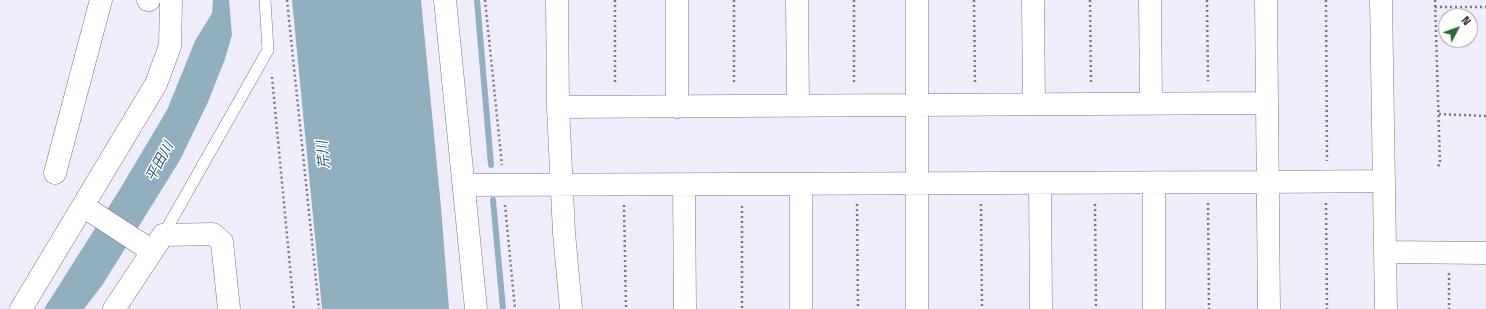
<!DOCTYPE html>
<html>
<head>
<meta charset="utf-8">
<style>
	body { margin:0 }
	#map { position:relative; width:1486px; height:309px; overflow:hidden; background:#efedfa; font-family:"Space Grotesk",sans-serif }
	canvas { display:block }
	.north { position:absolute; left:1438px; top:8px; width:40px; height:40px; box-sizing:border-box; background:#fff; border:1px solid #9e9da1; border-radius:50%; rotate:49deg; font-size:11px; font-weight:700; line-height:16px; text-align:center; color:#0d0a15 }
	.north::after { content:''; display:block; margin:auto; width:14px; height:18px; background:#296932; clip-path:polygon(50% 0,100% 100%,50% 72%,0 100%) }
</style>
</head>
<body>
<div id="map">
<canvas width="1486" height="309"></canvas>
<div class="north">N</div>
</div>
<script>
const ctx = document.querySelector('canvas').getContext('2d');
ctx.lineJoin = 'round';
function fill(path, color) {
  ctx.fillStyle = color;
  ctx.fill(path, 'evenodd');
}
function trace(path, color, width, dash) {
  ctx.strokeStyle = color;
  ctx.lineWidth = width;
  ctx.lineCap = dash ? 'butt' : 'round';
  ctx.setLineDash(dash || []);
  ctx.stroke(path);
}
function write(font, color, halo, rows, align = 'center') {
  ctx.font = font + ' "Space Grotesk","Noto Sans JP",sans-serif';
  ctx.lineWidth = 3;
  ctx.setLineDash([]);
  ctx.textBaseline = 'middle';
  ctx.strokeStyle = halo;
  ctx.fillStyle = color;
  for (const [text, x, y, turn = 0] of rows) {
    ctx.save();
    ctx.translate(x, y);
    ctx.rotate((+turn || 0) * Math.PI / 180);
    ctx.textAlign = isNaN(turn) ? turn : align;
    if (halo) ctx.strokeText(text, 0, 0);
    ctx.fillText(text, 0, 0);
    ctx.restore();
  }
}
fill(new Path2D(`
	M 213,0 L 229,0 L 232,35 L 225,59 L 208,102 L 180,160 L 103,284 L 84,309 L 44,309 L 120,189 L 167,110 L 195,41 L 212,13 Z
	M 292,0 L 421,0 L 441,207 L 449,309 L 322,309 Z`), '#92afc0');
trace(new Path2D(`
	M 477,0 L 491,165
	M 493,200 L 503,309`), '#92afc0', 6);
const lane = new Path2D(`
	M 163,235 L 268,50 L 265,0`);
const street = new Path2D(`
	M 148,0 L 149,0
	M 557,0 L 558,107 L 564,233 L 571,309
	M 677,0 L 677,107
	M 797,0 L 798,106
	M 917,0 L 917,309
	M 1033,0 L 1034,104
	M 1150,0 L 1151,104
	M 1266,0 L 1269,309
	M 1381,0 L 1386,309
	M 558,107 L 1266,103
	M 55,173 L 101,0
	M 1040,183 L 1041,309
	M 1154,183 L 1154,309
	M 801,184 L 801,309
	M 464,185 L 1268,182 L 1383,181
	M 684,185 L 685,309
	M 83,206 L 152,251
	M 1385,252 L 1486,253
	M 21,309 L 156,84 L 170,46 L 171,0
	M 114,309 L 163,235 L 213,234 L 222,242 L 229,309`);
const secondary = new Path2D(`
	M 445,0 L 476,309`);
trace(lane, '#7b7693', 12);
trace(street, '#7b7693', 23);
trace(secondary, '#7b7693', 23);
trace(new Path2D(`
	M 287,0 L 319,309
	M 485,0 L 502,165
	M 615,0 L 615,85
	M 734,0 L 734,85
	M 854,0 L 854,83
	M 974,0 L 975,83
	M 1090,0 L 1091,83
	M 1207,0 L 1208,81
	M 1326,0 L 1327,161
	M 1435,0 L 1440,164 L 1437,167
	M 1435,7 L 1486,7
	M 272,77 L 294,309
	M 1439,114 L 1486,116
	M 1208,203 L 1209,309
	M 1326,203 L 1327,309
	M 857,204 L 858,309
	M 981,204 L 982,309
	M 1095,204 L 1096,309
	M 505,205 L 515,309
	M 624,205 L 626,309
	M 742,206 L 742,309
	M 1449,273 L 1449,309`), '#7d7a86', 2.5, [2, 3]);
trace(lane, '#fff', 11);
trace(street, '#fff', 22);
trace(secondary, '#fff', 22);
write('italic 14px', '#2b5e79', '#fff', [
	["芹川",324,155,-96],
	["平田川",160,162,-62]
]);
</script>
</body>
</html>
